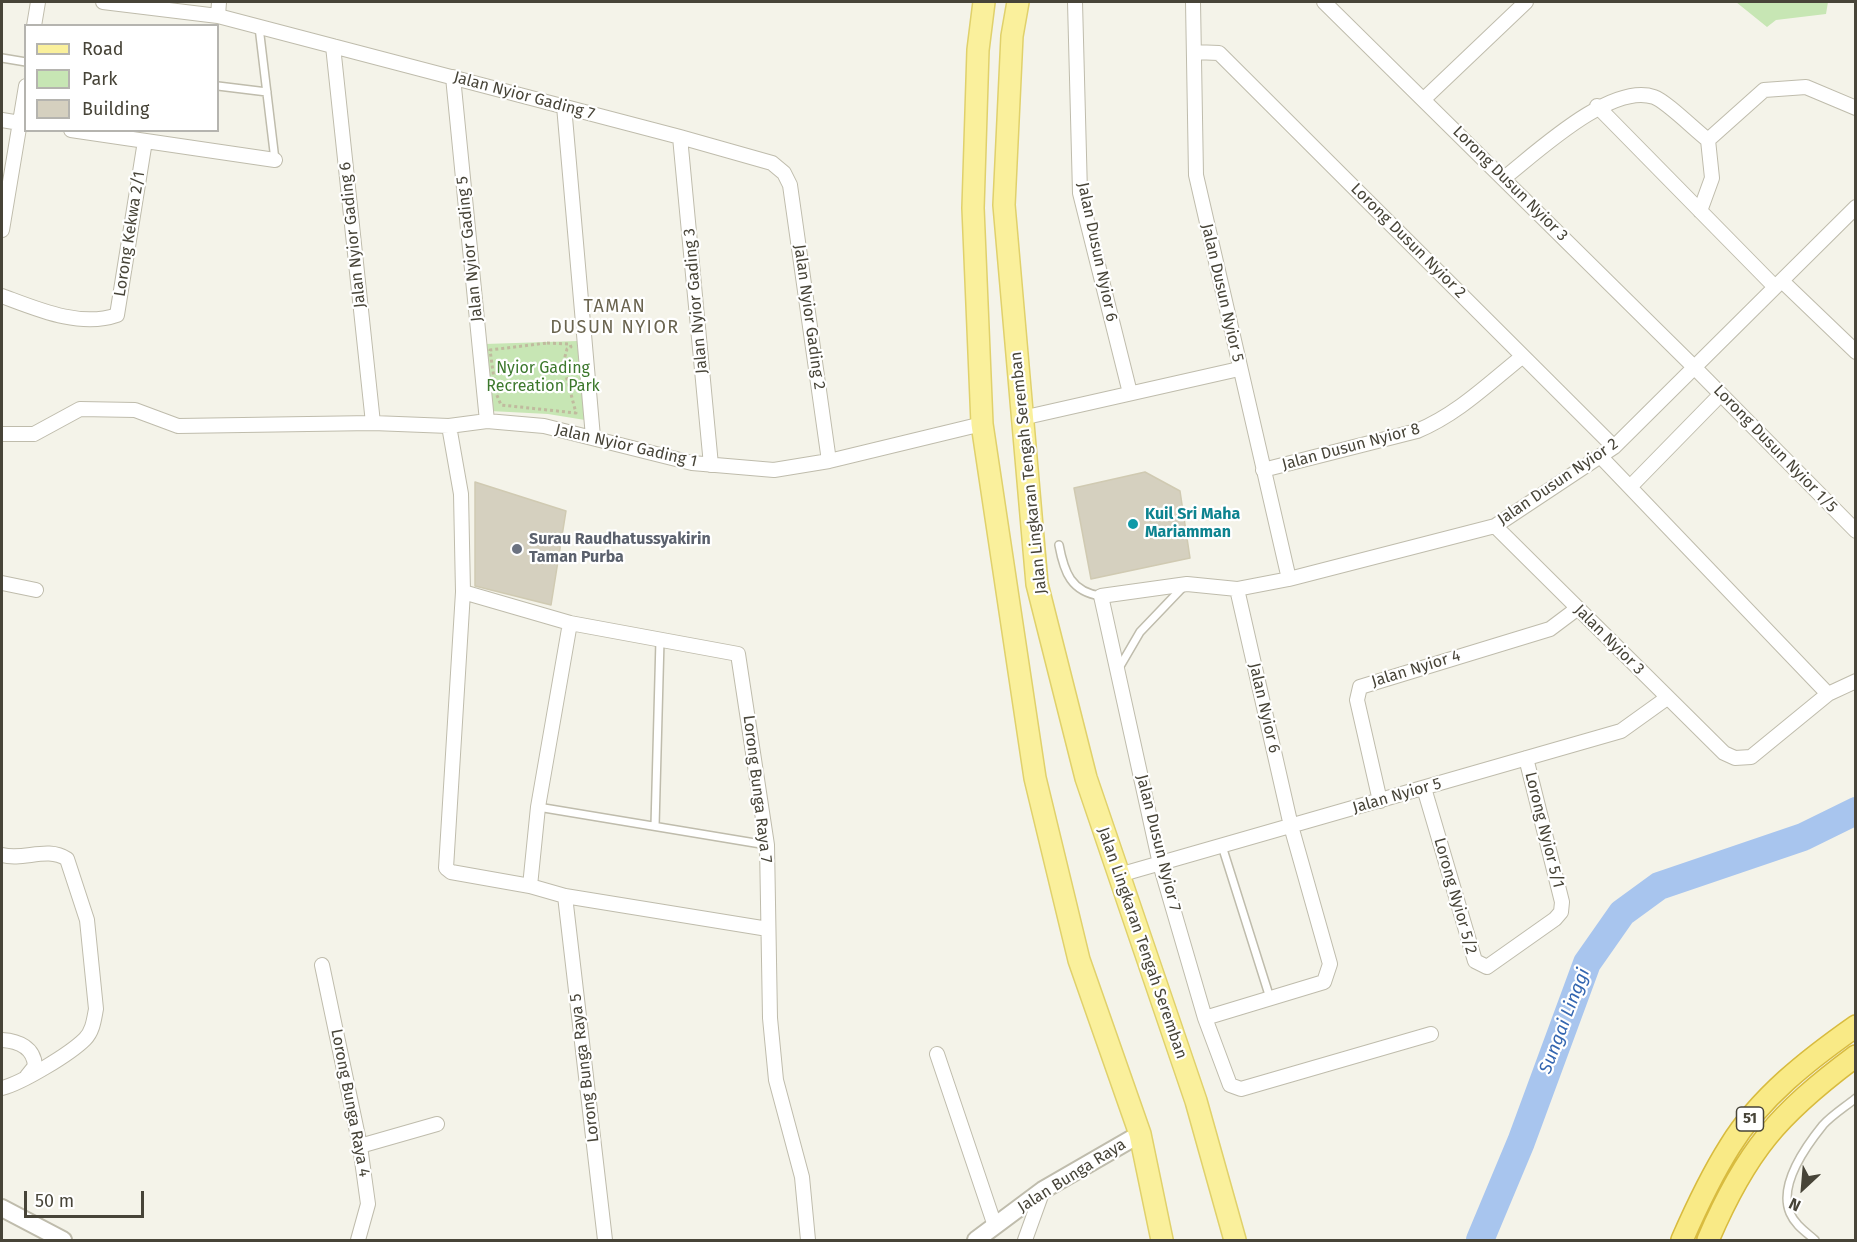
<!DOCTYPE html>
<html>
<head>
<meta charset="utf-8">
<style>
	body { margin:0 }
	#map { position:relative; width:1857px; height:1242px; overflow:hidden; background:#f4f3e9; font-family:"Fira Sans",sans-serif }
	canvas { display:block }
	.frame { position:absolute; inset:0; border:3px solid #474438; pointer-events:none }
	.legend { position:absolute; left:24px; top:24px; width:195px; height:108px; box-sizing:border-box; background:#fff; border:2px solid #b5b4af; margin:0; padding:8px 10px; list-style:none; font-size:18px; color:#474438 }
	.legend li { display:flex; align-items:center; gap:12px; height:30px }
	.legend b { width:30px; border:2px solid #b5b4af }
	.north { position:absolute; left:1773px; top:1158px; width:60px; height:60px; -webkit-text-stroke:4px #fff; paint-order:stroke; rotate:206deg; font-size:16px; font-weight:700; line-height:24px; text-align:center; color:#474438 }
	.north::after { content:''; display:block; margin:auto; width:21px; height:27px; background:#474438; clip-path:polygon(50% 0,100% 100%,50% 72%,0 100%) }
	.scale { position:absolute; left:24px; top:1191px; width:120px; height:27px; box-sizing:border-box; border:3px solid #474438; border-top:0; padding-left:8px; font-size:18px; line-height:21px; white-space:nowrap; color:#474438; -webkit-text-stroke:4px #fff; paint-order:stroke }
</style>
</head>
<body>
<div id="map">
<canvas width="1857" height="1242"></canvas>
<div class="frame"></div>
<ul class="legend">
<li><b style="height:8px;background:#faf09c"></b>Road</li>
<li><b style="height:16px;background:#c7e6b4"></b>Park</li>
<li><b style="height:16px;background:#d5d0bf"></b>Building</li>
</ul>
<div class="north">N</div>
<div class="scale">50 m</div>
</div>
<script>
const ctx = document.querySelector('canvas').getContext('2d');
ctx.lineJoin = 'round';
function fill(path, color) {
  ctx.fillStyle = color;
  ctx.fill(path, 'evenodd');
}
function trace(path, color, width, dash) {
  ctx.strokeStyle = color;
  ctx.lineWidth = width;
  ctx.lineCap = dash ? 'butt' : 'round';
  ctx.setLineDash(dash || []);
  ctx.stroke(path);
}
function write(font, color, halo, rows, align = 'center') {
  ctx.font = font + ' "Fira Sans",sans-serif';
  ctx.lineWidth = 4.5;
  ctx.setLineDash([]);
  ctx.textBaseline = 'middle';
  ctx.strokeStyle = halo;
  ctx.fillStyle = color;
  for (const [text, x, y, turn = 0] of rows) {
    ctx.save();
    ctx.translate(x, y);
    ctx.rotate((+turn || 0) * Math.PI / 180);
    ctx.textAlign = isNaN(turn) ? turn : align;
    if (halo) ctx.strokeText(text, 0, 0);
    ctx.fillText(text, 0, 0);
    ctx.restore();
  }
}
fill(new Path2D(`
	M 1736,2 L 1828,2 L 1826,14 L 1776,20 L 1767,27 Z
	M 577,341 L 585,420 L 548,414 L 490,411 L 485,344 Z`), '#c7e6b4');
trace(new Path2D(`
	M 1480,1240 L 1521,1142 L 1587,963 L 1622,913 L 1659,886 L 1803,837 L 1856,811`), '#a8c5ee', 28);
const building = new Path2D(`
	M 1145,472 L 1180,491 L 1190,558 L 1091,579 L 1074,488 Z
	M 475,482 L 566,511 L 551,605 L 475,586 Z`);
fill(building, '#d5d0bf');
trace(building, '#d0cab2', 1.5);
const service = new Path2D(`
	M 259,27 L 275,160
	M 2,58 L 26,62
	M 218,86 L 267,92
	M 1059,545 C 1064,572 1071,592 1101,596
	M 1119,668 L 1140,632 L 1184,586
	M 538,807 L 767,845
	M 655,826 L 660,640
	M 1222,846 L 1270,998
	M 1815,1240 C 1806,1232 1795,1225 1790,1213 C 1778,1185 1806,1146 1823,1125 C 1832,1115 1845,1107 1856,1098`);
const minor = new Path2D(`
	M 103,2 L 218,16 L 680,137 L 772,163 L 784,173 L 790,185 L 829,461
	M 1075,2 L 1080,193 L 1130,393
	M 1193,2 L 1196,175 L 1289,579
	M 1324,2 L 1695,368 L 1856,531
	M 218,16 L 219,2
	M 34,26 L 38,2
	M 333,46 L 373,423
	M 1194,52 L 1219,53 L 1614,447
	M 453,77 L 487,421
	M 1424,99 L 1526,2
	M 564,106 L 593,437
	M 1597,106 L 1775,287
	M 2,120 L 26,124
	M 71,130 L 275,160
	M 680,137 L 711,465
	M 1708,140 L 1764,90 L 1806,87 L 1856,108
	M 1504,178 C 1536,153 1611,82 1654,97 C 1666,101 1696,131 1708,140
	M 1700,211 L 1712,178 L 1708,140
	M 2,230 L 26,86
	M 1782,281 L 1856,352
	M 2,296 C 37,309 80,328 117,315 L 145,141
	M 1022,418 L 1239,369
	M 449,426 L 461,494 L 463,592 L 446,868 L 451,872 L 530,886 L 565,896 L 768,929
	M 2,434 L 34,434 L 80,409 L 135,410 L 178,426 L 373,423 L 449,426 L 487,421 L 544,426 L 692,463 L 774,470 L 829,461 L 982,424
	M 1600,456 L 1828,694
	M 1263,470 L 1417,431 C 1458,414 1489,383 1523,356
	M 1630,487 L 1721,394
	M 1495,526 L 1724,753 L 1735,758 L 1751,757 L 1828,694 L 1856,681
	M 2,583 L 36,590
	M 463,592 L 570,623 L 738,654 L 767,845 L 770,1018 L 776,1080 L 802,1177 L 808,1240
	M 1424,788 L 1475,961 L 1487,967 L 1555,919 L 1561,912 L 1562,902 L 1526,758
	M 1380,801 L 1357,700 L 1360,687 L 1550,629 L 1578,608
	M 2,855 C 24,861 47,846 67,859 L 87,920 L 96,1009 C 94,1019 93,1031 85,1039 C 70,1054 22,1083 2,1088
	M 1119,875 L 1621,731 L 1667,698
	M 530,886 L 538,807 L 570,623
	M 565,896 L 605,1240
	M 322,965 L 360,1146 L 368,1204 L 358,1240
	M 1205,1018 L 1324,982 L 1330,964 L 1291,826 L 1237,589
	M 1431,1034 L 1241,1089 L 1230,1085 L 1205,1018 L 1160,864 L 1101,596 L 1187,584 L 1237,589 L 1289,579 L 1495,526 L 1614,447 L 1856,207
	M 2,1040 C 19,1041 34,1048 35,1066 L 27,1076
	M 937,1054 L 995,1226
	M 360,1146 L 437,1124
	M 1025,1240 L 1043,1190`);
const tertiary = new Path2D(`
	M 2,1208 L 63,1240
	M 976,1240 L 1043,1190 L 1140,1134`);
const primary = new Path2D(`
	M 984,2 L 978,50 L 973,208 L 982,424 L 1035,778 L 1079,960 L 1140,1134 L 1162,1240
	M 1018,2 L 1012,36 L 1004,205 L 1037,584 L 1086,778 L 1196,1101 L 1235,1240`);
const trunk = new Path2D(`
	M 1682,1240 C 1696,1208 1711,1176 1730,1146 C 1760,1097 1809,1059 1856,1026
	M 1708,1240 C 1746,1151 1778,1114 1856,1056`);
trace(service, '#bfbcac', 10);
trace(minor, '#bfbcac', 16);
trace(tertiary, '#bfbcac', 20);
trace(primary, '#e0d16b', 24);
trace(trunk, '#d8bb3f', 24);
trace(new Path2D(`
	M 547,343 L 570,344 L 571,347 L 567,349 L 563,364 L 576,413 L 501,405 L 496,393 L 490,350 Z`), '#c0ba9e', 3, [3, 3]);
trace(service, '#fff', 7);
trace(minor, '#fff', 14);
trace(tertiary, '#fff', 16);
trace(primary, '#faf09c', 21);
trace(trunk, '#f9ea86', 21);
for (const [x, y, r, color] of [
	[1133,524,6,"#0f9aa8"],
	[517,549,6,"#6b7280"]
]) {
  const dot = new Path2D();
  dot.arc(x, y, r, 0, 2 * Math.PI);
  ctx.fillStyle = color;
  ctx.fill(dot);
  trace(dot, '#fff', 2);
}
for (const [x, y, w] of [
	[1750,1119,27]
]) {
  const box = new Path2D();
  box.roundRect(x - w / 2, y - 12, w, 24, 4.5);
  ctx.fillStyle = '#fff';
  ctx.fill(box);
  trace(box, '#474438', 1.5);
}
write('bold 15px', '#474438', null, [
	["51",1750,1119]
]);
write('16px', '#474438', '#fff', [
	["Jalan Nyior Gading 7",524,96,15],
	["Lorong Dusun Nyior 3",1510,184,45],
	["Lorong Kekwa 2/1",130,234,-81],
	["Jalan Nyior Gading 6",353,235,-96],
	["Lorong Dusun Nyior 2",1408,241,45],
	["Jalan Nyior Gading 5",470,249,-96],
	["Jalan Dusun Nyior 6",1097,252,78],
	["Jalan Dusun Nyior 5",1222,293,77],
	["Jalan Nyior Gading 3",696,301,-95],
	["Jalan Nyior Gading 2",809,317,82],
	["Jalan Nyior Gading 1",626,446,13],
	["Jalan Dusun Nyior 8",1351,447,-15],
	["Lorong Dusun Nyior 1/5",1775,449,46],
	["Jalan Lingkaran Tengah Seremban",1029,473,-96],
	["Jalan Dusun Nyior 2",1558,482,-34],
	["Jalan Nyior 3",1609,640,45],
	["Jalan Nyior 4",1416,669,-17],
	["Jalan Nyior 6",1264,708,77],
	["Lorong Bunga Raya 7",757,789,83],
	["Jalan Nyior 5",1397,796,-16],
	["Lorong Nyior 5/1",1544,830,76],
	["Jalan Dusun Nyior 7",1158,843,76],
	["Lorong Nyior 5/2",1455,896,74],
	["Jalan Lingkaran Tengah Seremban",1142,943,71],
	["Lorong Bunga Raya 5",585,1068,-97],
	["Lorong Bunga Raya 4",350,1103,79],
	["Jalan Bunga Raya",1072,1176,-32]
]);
write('16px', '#3c782c', '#fff', [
	["Nyior Gading",543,369],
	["Recreation Park",543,387]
]);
write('bold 16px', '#0d838f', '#fff', [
	["Kuil Sri Maha",1145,515],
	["Mariamman",1145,533]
], 'left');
write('bold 16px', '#5b616d', '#fff', [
	["Surau Raudhatussyakirin",529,540],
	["Taman Purba",529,558]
], 'left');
ctx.letterSpacing = '1.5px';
write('18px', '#6a644f', '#fff', [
	["TAMAN",615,307],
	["DUSUN NYIOR",615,328]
]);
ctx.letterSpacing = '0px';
write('italic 18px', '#3466b0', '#fff', [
	["Sungai Linggi",1565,1021,-69]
]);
</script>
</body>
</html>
